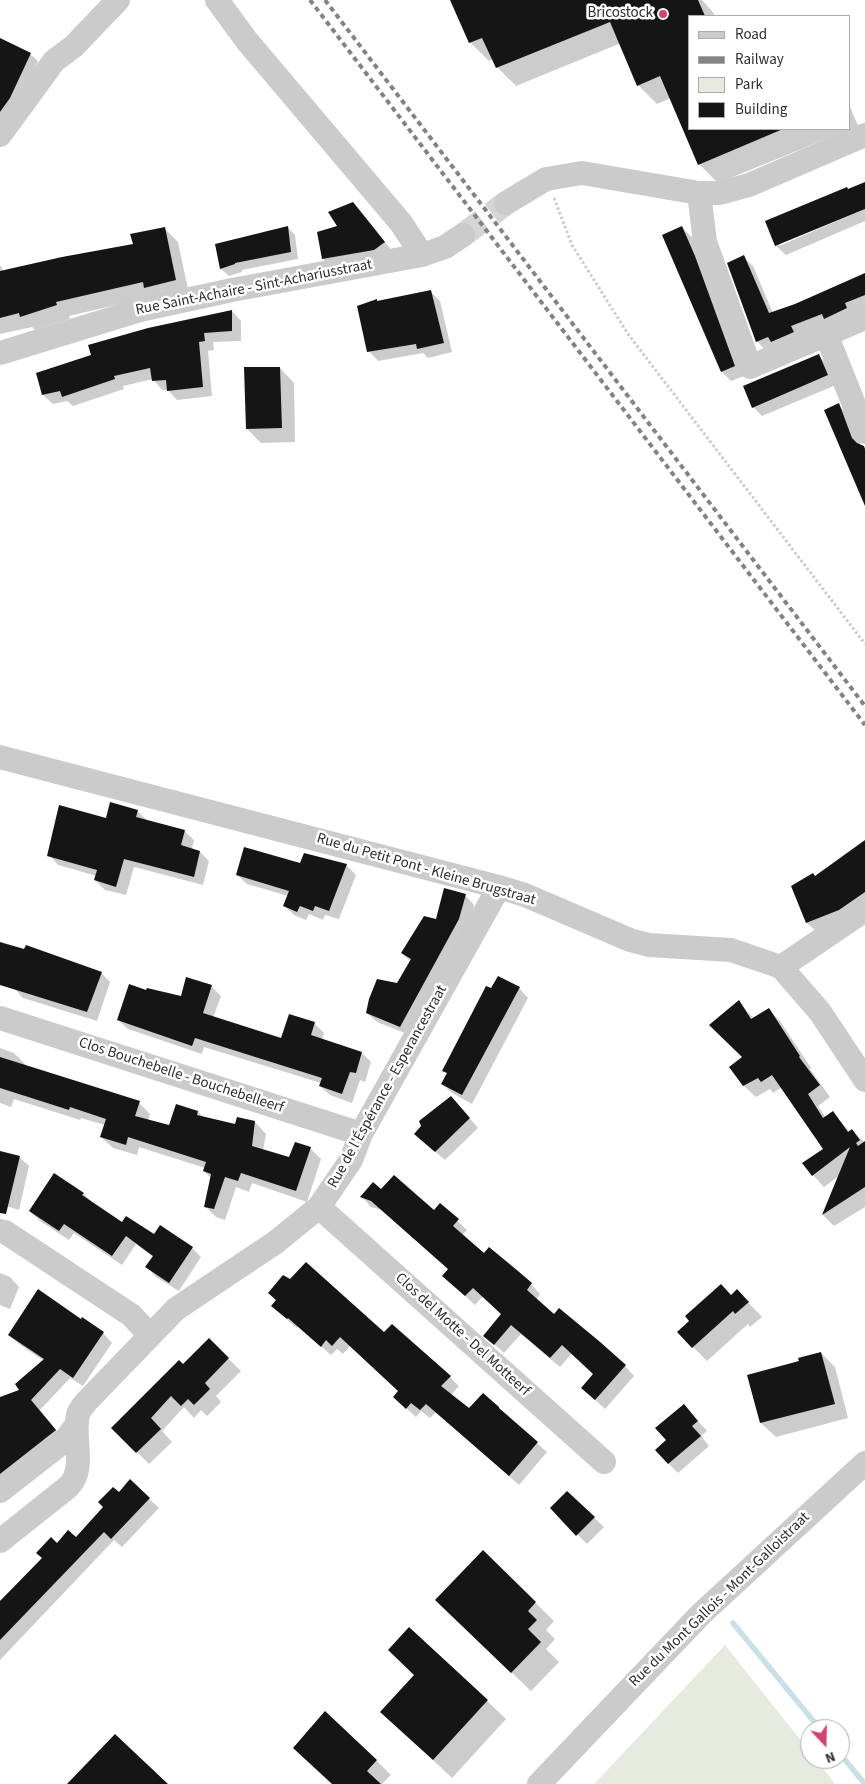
<!DOCTYPE html>
<html>
<head>
<meta charset="utf-8">
<style>
	body { margin:0 }
	#map { position:relative; width:865px; height:1784px; overflow:hidden; background:#fff; font-family:"Source Sans 3",sans-serif }
	canvas { display:block }
	.legend { position:absolute; left:688px; top:15px; width:162px; height:115px; box-sizing:border-box; background:#fff; border:1px solid #ababab; margin:0; padding:6px 9px; list-style:none; font-size:15px; color:#2e2e2e }
	.legend li { display:flex; align-items:center; gap:10px; height:25px }
	.legend b { width:25px; border:1px solid #ababab }
	.north { position:absolute; left:800px; top:1719px; width:50px; height:50px; box-sizing:border-box; background:#fff; border:1px solid #ababab; border-radius:50%; rotate:159deg; font-size:14px; font-weight:700; line-height:20px; text-align:center; color:#2e2e2e }
	.north::after { content:''; display:block; margin:auto; width:18px; height:22px; background:#d1446d; clip-path:polygon(50% 0,100% 100%,50% 72%,0 100%) }
</style>
</head>
<body>
<div id="map">
<canvas width="865" height="1784"></canvas>
<ul class="legend">
<li><b style="height:6px;background:#cbcbcb"></b>Road</li>
<li><b style="height:6px;background:#838383"></b>Railway</li>
<li><b style="height:14px;background:#e7eade"></b>Park</li>
<li><b style="height:14px;background:#151515"></b>Building</li>
</ul>
<div class="north">N</div>
</div>
<script>
const ctx = document.querySelector('canvas').getContext('2d');
ctx.lineJoin = 'round';
function fill(path, color) {
  ctx.fillStyle = color;
  ctx.fill(path, 'evenodd');
}
function trace(path, color, width, dash) {
  ctx.strokeStyle = color;
  ctx.lineWidth = width;
  ctx.lineCap = dash ? 'butt' : 'round';
  ctx.setLineDash(dash || []);
  ctx.stroke(path);
}
function write(font, color, halo, rows, align = 'center') {
  ctx.font = font + ' "Source Sans 3",sans-serif';
  ctx.lineWidth = 5;
  ctx.setLineDash([]);
  ctx.textBaseline = 'middle';
  ctx.strokeStyle = halo;
  ctx.fillStyle = color;
  for (const [text, x, y, turn = 0] of rows) {
    ctx.save();
    ctx.translate(x, y);
    ctx.rotate((+turn || 0) * Math.PI / 180);
    ctx.textAlign = isNaN(turn) ? turn : align;
    if (halo) ctx.strokeText(text, 0, 0);
    ctx.fillText(text, 0, 0);
    ctx.restore();
  }
}
fill(new Path2D(`
	M 725,1645 L 810,1752 L 810,1759 L 816,1759 L 835,1784 L 594,1784 Z`), '#e7eade');
fill(new Path2D(`
	M 451,0 L 702,0 L 712,11 L 715,16 L 689,16 L 689,129 L 849,129 L 849,104 L 858,126 L 718,183 L 699,164 L 671,98 L 657,104 L 638,85 L 621,43 L 516,86 L 497,67 L 493,59 L 489,61 L 470,42 Z
	M 0,46 L 30,54 L 38,61 L 17,105 L 0,128 Z
	M 865,183 L 865,206 L 779,243 L 779,246 L 865,209 L 865,221 L 786,255 L 776,246 L 766,222 Z
	M 353,203 L 362,213 L 393,252 L 333,268 L 323,259 L 318,233 L 339,227 Z
	M 287,227 L 295,235 L 298,259 L 242,270 L 242,272 L 229,276 L 221,269 L 216,245 Z
	M 164,228 L 178,242 L 189,294 L 154,296 L 69,316 L 70,319 L 35,330 L 32,327 L 0,334 L 0,265 L 4,272 L 135,245 Z
	M 682,228 L 692,237 L 704,266 L 744,376 L 731,381 L 722,372 L 664,236 Z
	M 743,257 L 753,266 L 773,313 L 865,275 L 865,314 L 766,351 L 757,341 Z
	M 430,291 L 440,301 L 452,352 L 428,358 L 423,353 L 378,361 L 369,351 L 378,302 Z
	M 232,311 L 241,321 L 241,341 L 213,342 L 214,350 L 208,351 L 212,396 L 177,400 L 168,390 L 162,390 L 153,379 L 123,386 L 124,389 L 73,406 L 67,401 L 53,404 L 43,395 Z
	M 819,356 L 828,365 L 836,385 L 762,416 L 753,407 Z
	M 280,368 L 294,383 L 295,442 L 261,443 L 247,429 Z
	M 838,405 L 848,414 L 861,446 L 865,449 L 865,500 Z
	M 137,811 L 147,820 L 184,831 L 194,840 L 192,849 L 200,852 L 209,861 L 203,885 L 134,867 L 126,895 L 105,890 L 95,880 L 97,876 L 58,865 L 49,855 L 106,819 Z
	M 865,843 L 865,907 L 817,932 L 807,923 L 792,887 L 816,877 Z
	M 300,865 L 346,865 L 356,875 L 339,919 L 325,915 L 323,920 L 309,914 L 306,920 L 294,915 L 284,905 L 288,896 L 247,884 L 237,875 Z
	M 465,895 L 474,905 L 468,929 L 410,1035 L 377,1022 L 367,1013 L 397,984 L 411,962 L 402,953 Z
	M 0,943 L 101,973 L 110,982 L 97,1021 L 23,998 L 14,988 L 0,982 Z
	M 211,986 L 221,996 L 213,1018 L 282,1040 L 314,1023 L 324,1033 L 322,1040 L 362,1053 L 371,1062 L 365,1082 L 360,1080 L 352,1103 L 330,1095 L 320,1086 L 321,1083 L 204,1047 L 202,1054 L 128,1029 L 118,1020 L 147,992 L 181,997 Z
	M 519,988 L 528,998 L 472,1104 L 452,1093 L 442,1084 L 448,1074 L 443,1070 L 491,989 Z
	M 739,1002 L 754,1019 L 769,1010 L 780,1021 L 811,1068 L 810,1069 L 830,1097 L 818,1106 L 826,1118 L 833,1113 L 850,1132 L 852,1131 L 865,1143 L 865,1207 L 834,1226 L 823,1215 L 840,1175 L 824,1187 L 813,1175 L 825,1149 L 782,1087 L 773,1093 L 770,1089 L 756,1097 L 744,1086 L 731,1068 L 743,1057 Z
	M 0,1048 L 14,1053 L 25,1064 L 25,1066 L 139,1103 L 150,1114 L 148,1121 L 170,1127 L 198,1112 L 204,1118 L 236,1125 L 255,1122 L 266,1134 L 263,1151 L 290,1159 L 310,1148 L 321,1159 L 307,1202 L 252,1183 L 249,1192 L 236,1187 L 225,1220 L 216,1217 L 205,1206 L 211,1178 L 204,1171 L 205,1168 L 139,1147 L 137,1155 L 113,1148 L 101,1137 L 105,1125 L 81,1118 L 80,1120 L 14,1099 L 11,1107 L 0,1103 Z
	M 451,1097 L 478,1128 L 445,1160 L 425,1143 Z
	M 0,1152 L 19,1157 L 29,1166 L 19,1210 L 0,1204 Z
	M 381,1191 L 434,1212 L 440,1205 L 467,1230 L 462,1235 L 484,1254 L 531,1284 L 540,1294 L 536,1300 L 554,1316 L 625,1366 L 634,1376 L 605,1409 L 592,1397 L 594,1374 L 572,1353 L 560,1367 L 521,1334 L 504,1353 L 485,1336 L 502,1315 L 483,1296 L 475,1305 L 444,1276 L 450,1270 L 382,1210 L 371,1207 L 362,1197 Z
	M 83,1193 L 93,1203 L 123,1223 L 192,1248 L 201,1257 L 179,1291 L 156,1277 L 147,1267 L 153,1257 L 136,1244 L 122,1265 L 74,1233 L 69,1240 L 40,1221 L 30,1211 Z
	M 0,1273 L 10,1277 L 19,1287 L 10,1309 L 0,1305 Z
	M 737,1291 L 762,1317 L 750,1327 L 748,1324 L 707,1361 L 693,1347 L 731,1296 Z
	M 282,1315 L 385,1334 L 450,1377 L 459,1386 L 451,1395 L 469,1410 L 508,1418 L 547,1452 L 519,1485 L 436,1412 L 430,1418 L 421,1411 L 416,1417 L 405,1407 L 399,1391 L 350,1346 L 343,1354 L 337,1349 L 331,1355 L 298,1326 L 297,1328 Z
	M 81,1321 L 103,1333 L 112,1343 L 83,1386 L 70,1378 L 40,1410 L 64,1440 L 0,1491 L 0,1398 L 21,1390 L 44,1361 L 19,1344 L 10,1335 Z
	M 209,1340 L 241,1371 L 216,1396 L 221,1402 L 207,1416 L 201,1410 L 194,1418 L 184,1407 L 162,1431 L 172,1442 L 149,1464 L 113,1428 L 183,1366 Z
	M 821,1353 L 835,1367 L 848,1418 L 776,1437 L 761,1423 L 749,1376 L 800,1362 Z
	M 684,1406 L 707,1431 L 701,1436 L 709,1446 L 678,1473 L 668,1463 Z
	M 130,1481 L 159,1508 L 122,1547 L 114,1540 L 0,1660 L 0,1600 L 2,1601 L 57,1544 L 76,1539 Z
	M 567,1492 L 604,1527 L 587,1544 L 551,1508 Z
	M 483,1552 L 554,1621 L 546,1630 L 555,1639 L 546,1649 L 559,1662 L 531,1691 L 455,1618 Z
	M 487,1701 L 506,1719 L 452,1778 L 401,1730 Z
	M 376,1760 L 391,1775 L 382,1784 L 333,1784 Z`), '#0003');
trace(new Path2D(`
	M 733,1623 L 820,1729
	M 840,1754 L 865,1784`), '#c9e1e6', 5.5);
fill(new Path2D(`
	M 450,0 L 698,0 L 705,16 L 689,16 L 689,129 L 783,129 L 698,165 L 660,76 L 637,86 L 610,22 L 496,68 L 482,38 L 469,43 Z
	M 0,38 L 31,53 L 10,98 L 0,112 Z
	M 865,182 L 865,209 L 775,246 L 765,221 L 847,187 L 848,189 Z
	M 353,202 L 385,242 L 374,250 L 322,259 L 317,232 L 337,226 L 328,212 Z
	M 288,226 L 291,252 L 235,263 L 235,264 L 220,269 L 215,244 Z
	M 682,226 L 695,256 L 735,366 L 721,372 L 662,235 Z
	M 165,227 L 176,280 L 144,288 L 143,282 L 56,302 L 57,305 L 20,317 L 19,313 L 0,318 L 0,271 L 62,257 L 133,244 L 130,234 Z
	M 744,255 L 769,313 L 795,304 L 865,273 L 865,295 L 845,303 L 847,308 L 824,319 L 822,314 L 791,326 L 794,332 L 771,342 L 768,337 L 756,342 L 727,263 Z
	M 431,290 L 444,343 L 417,349 L 416,344 L 367,352 L 357,306 L 377,299 L 377,301 Z
	M 232,310 L 232,331 L 204,333 L 205,341 L 199,342 L 203,387 L 167,391 L 166,380 L 152,381 L 150,368 L 114,376 L 115,379 L 62,397 L 60,391 L 42,395 L 36,373 L 91,355 L 88,345 L 148,328 Z
	M 819,354 L 828,375 L 752,408 L 743,386 Z
	M 244,367 L 280,367 L 282,428 L 246,429 Z
	M 839,403 L 852,438 L 857,443 L 864,446 L 865,449 L 865,506 L 824,410 Z
	M 110,802 L 138,810 L 136,817 L 185,830 L 181,845 L 200,851 L 194,877 L 124,859 L 116,887 L 94,880 L 97,870 L 47,856 L 59,805 L 106,818 Z
	M 865,840 L 865,892 L 839,910 L 806,923 L 791,886 L 813,873 L 815,876 Z
	M 244,847 L 300,863 L 304,853 L 347,864 L 329,911 L 315,906 L 313,911 L 300,906 L 297,912 L 283,906 L 289,891 L 236,875 Z
	M 444,888 L 466,894 L 459,919 L 400,1027 L 366,1013 L 369,999 L 377,979 L 397,983 L 411,959 L 401,953 L 424,916 L 436,919 Z
	M 0,942 L 24,949 L 26,945 L 102,972 L 87,1012 L 0,985 Z
	M 498,976 L 520,987 L 462,1095 L 441,1084 L 447,1073 L 442,1071 L 486,986 L 491,988 Z
	M 186,977 L 212,985 L 203,1013 L 281,1038 L 289,1014 L 315,1022 L 311,1035 L 362,1052 L 356,1073 L 350,1072 L 342,1094 L 319,1086 L 322,1078 L 195,1038 L 192,1046 L 117,1020 L 129,984 L 146,990 L 147,988 L 181,996 Z
	M 739,1000 L 751,1019 L 769,1008 L 800,1056 L 799,1057 L 820,1085 L 808,1094 L 823,1118 L 833,1111 L 848,1132 L 852,1129 L 860,1140 L 856,1143 L 858,1146 L 865,1141 L 865,1187 L 822,1215 L 850,1147 L 812,1176 L 802,1163 L 823,1149 L 772,1075 L 761,1082 L 758,1078 L 743,1086 L 729,1067 L 742,1057 L 709,1025 Z
	M 0,1057 L 140,1101 L 135,1116 L 169,1125 L 176,1104 L 198,1111 L 197,1115 L 235,1124 L 237,1117 L 255,1121 L 252,1146 L 289,1157 L 295,1142 L 311,1147 L 296,1191 L 241,1173 L 238,1181 L 225,1177 L 214,1209 L 204,1207 L 211,1174 L 203,1171 L 206,1162 L 128,1137 L 126,1145 L 100,1137 L 106,1119 L 70,1107 L 69,1110 L 0,1088 Z
	M 451,1096 L 470,1118 L 435,1152 L 414,1134 L 421,1126 L 419,1121 Z
	M 0,1151 L 20,1156 L 6,1214 L 0,1213 Z
	M 54,1173 L 84,1193 L 82,1195 L 122,1222 L 126,1216 L 154,1234 L 160,1225 L 193,1247 L 169,1283 L 145,1267 L 153,1256 L 126,1236 L 112,1256 L 64,1224 L 59,1231 L 29,1211 Z
	M 394,1175 L 434,1210 L 440,1203 L 459,1219 L 453,1226 L 484,1253 L 489,1247 L 518,1271 L 532,1283 L 527,1290 L 554,1314 L 559,1308 L 599,1341 L 626,1365 L 595,1400 L 581,1388 L 593,1374 L 562,1345 L 550,1358 L 511,1325 L 494,1345 L 483,1336 L 501,1314 L 473,1288 L 465,1296 L 442,1276 L 448,1269 L 371,1201 L 360,1197 L 373,1182 L 381,1189 Z
	M 306,1262 L 384,1332 L 392,1324 L 451,1376 L 441,1386 L 469,1408 L 483,1393 L 499,1407 L 499,1408 L 538,1442 L 509,1476 L 426,1404 L 420,1410 L 411,1403 L 406,1409 L 393,1397 L 398,1391 L 340,1337 L 332,1346 L 326,1340 L 321,1347 L 288,1318 L 287,1319 L 271,1306 L 276,1300 L 268,1293 L 283,1275 L 290,1279 Z
	M 721,1284 L 731,1295 L 737,1289 L 749,1302 L 735,1314 L 733,1311 L 692,1348 L 677,1332 L 689,1321 L 685,1316 Z
	M 38,1289 L 81,1319 L 82,1317 L 104,1332 L 73,1378 L 60,1369 L 31,1400 L 56,1430 L 0,1474 L 0,1397 L 19,1390 L 15,1384 L 44,1359 L 8,1335 Z
	M 209,1338 L 229,1358 L 205,1383 L 210,1389 L 194,1405 L 188,1399 L 181,1406 L 171,1396 L 151,1418 L 161,1429 L 136,1453 L 111,1428 L 179,1360 L 183,1364 Z
	M 821,1352 L 835,1404 L 760,1423 L 747,1375 L 799,1361 L 798,1358 Z
	M 684,1404 L 698,1421 L 692,1426 L 701,1436 L 668,1464 L 655,1450 L 666,1440 L 655,1428 Z
	M 130,1479 L 150,1498 L 111,1539 L 104,1532 L 0,1640 L 0,1601 L 42,1558 L 36,1553 L 51,1537 L 57,1543 L 68,1530 L 76,1537 L 103,1507 L 98,1502 L 113,1487 L 119,1492 Z
	M 567,1491 L 595,1517 L 576,1536 L 550,1508 Z
	M 483,1550 L 536,1602 L 528,1611 L 537,1620 L 528,1629 L 541,1642 L 511,1673 L 435,1600 Z
	M 409,1627 L 488,1700 L 433,1760 L 380,1712 L 414,1675 L 388,1650 Z
	M 325,1711 L 377,1760 L 367,1771 L 381,1784 L 332,1784 L 293,1748 Z
	M 115,1734 L 168,1784 L 67,1784 Z`), '#151515');
trace(new Path2D(`
	M 463,235 L 506,203`), '#d5d5d5', 24, [24, 12]);
trace(new Path2D(`
	M 554,198 L 572,245 L 628,334 L 865,644`), '#cbcbcb', 3, [2.5, 2.5]);
trace(new Path2D(`
	M 217,0 L 247,41 L 401,223 L 422,255
	M 0,135 L 54,61 L 74,46 L 118,0
	M 699,193 L 705,242 L 750,367 L 865,318
	M 506,203 L 546,179 L 582,173 L 699,193 L 720,193 L 749,185 L 865,135
	M 826,334 L 865,432
	M 0,353 L 140,310 L 232,290 L 422,255 L 445,247 L 463,235
	M 0,757 L 499,887 L 525,895 L 630,940 L 649,945 L 731,950 L 781,967
	M 781,967 L 820,1012 L 865,1080
	M 781,967 L 865,910
	M 0,1018 L 361,1134
	M 319,1207 L 604,1462
	M 0,1231 L 5,1232 L 131,1315 L 150,1335
	M 0,1491 L 59,1445 L 67,1438 L 77,1424
	M 0,1541 L 68,1487 C 87,1469 72,1437 78,1415 C 79,1410 83,1406 86,1402 L 176,1309 L 276,1242 L 319,1207 L 351,1160 L 361,1134 L 499,887
	M 539,1784 L 701,1614 L 865,1463`), '#cbcbcb', 24);
trace(new Path2D(`
	M 310,0 L 865,725
	M 325,0 L 865,706`), '#838383', 4, [5, 4]);
for (const [x, y, r, color] of [
	[663,14,5,"#d1446d"]
]) {
  const dot = new Path2D();
  dot.arc(x, y, r, 0, 2 * Math.PI);
  ctx.fillStyle = color;
  ctx.fill(dot);
  trace(dot, '#fff', 2);
}
write('15px', '#2e2e2e', '#fff', [
	["Bricostock",653,14]
], 'right');
write('15px', '#2e2e2e', '#fff', [
	["Rue Saint-Achaire - Sint-Achariusstraat",254,288,-11],
	["Rue du Petit Pont - Kleine Brugstraat",426,870,16],
	["Clos Bouchebelle - Bouchebelleerf",181,1076,18],
	["Rue de l'Éspérance - Esperancestraat",388,1087,-61],
	["Clos del Motte - Del Motteerf",462,1335,42],
	["Rue du Mont Gallois - Mont-Galloistraat",720,1600,-44]
]);
</script>
</body>
</html>
